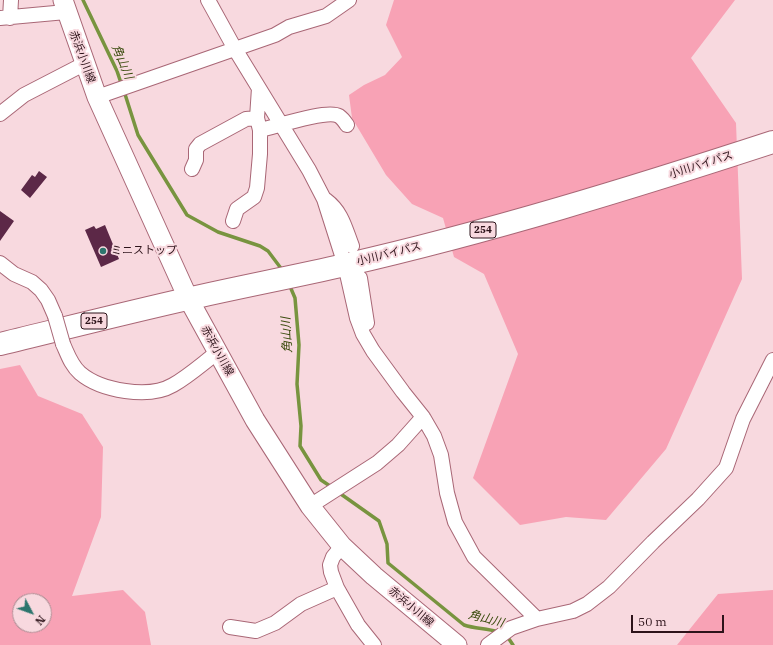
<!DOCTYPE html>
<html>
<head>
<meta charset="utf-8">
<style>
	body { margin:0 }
	#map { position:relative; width:773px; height:645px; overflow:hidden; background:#f8d9df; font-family:"IBM Plex Serif",serif }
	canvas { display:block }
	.north { position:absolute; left:12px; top:593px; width:40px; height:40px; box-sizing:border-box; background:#f8d9df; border:1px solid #a78a90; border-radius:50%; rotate:131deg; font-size:11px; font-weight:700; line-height:16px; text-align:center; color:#2d131a }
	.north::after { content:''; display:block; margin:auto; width:14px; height:18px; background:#2d756d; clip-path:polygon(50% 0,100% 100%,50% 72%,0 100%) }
	.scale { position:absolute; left:631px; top:615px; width:93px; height:18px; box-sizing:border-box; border:2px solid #2d131a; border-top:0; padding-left:5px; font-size:12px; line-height:14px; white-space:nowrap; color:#2d131a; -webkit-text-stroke:3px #f8d9df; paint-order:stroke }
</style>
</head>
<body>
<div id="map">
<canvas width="773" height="645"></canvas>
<div class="north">N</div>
<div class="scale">50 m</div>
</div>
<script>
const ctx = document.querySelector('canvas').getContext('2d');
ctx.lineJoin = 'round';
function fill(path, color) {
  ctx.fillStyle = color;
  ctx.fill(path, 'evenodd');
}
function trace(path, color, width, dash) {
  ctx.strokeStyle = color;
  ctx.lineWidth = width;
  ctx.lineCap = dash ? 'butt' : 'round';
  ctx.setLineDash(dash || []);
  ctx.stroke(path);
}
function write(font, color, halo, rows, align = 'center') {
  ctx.font = font + ' "IBM Plex Serif","Noto Sans JP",serif';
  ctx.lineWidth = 4;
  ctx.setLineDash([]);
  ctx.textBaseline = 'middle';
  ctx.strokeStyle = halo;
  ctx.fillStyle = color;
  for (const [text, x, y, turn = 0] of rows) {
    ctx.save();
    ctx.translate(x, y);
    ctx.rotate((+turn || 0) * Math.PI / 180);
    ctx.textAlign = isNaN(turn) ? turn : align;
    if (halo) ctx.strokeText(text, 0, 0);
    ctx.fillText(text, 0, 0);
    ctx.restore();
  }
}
fill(new Path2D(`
	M 394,0 L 735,0 L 691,58 L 736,123 L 742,279 L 666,449 L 606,520 L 566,517 L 520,525 L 473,478 L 518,354 L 484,274 L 454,257 L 443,218 L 412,204 L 386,175 L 352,118 L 349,95 L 364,85 L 385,75 L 402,57 L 386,25 Z
	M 20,365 L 38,396 L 82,414 L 103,447 L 101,517 L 72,596 L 123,590 L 145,612 L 151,645 L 0,645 L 0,369 ZM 20,601 L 44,601 L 44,625 L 20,625 Z
	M 773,590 L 773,645 L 677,645 L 718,594 Z`), '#f8a2b5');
trace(new Path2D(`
	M 83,0 L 117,71 L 122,86
	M 124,91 L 138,135 L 187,215 L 218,232 L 260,246 L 268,251 L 283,271
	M 289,284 L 295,298 L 299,345 L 297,384 L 301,426 L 300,446 L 321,480 L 333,488
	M 338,492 L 379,521 L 387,544 L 388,563 L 464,625 C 476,629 487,628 498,632
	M 507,636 L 513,645`), '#78943f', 3.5);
fill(new Path2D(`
	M 39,171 L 47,177 L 30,198 L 21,190 L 32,175 L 35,177 Z
	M 0,211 L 14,221 L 0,241 Z
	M 105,225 L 119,259 L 101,267 L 85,230 L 94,226 L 96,229 Z`), '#5c2847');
const minor = new Path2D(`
	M 208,0 L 235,49 L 309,170 L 324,199 L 345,265 L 357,318 L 363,334 L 373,351 L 403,392 L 423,417 L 434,436 L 441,455 L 447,493 L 455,522 L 474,557 L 537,619
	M 0,18 L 66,12
	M 10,18 L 11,0
	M 97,97 L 275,35 L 289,27 L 326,16 L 349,0
	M 0,114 L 24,95 L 84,64
	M 260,130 C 275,127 327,109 339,116 C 342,118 345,122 347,125
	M 192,169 L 196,160 L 196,149 L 200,144 L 246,119 L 257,118
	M 326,200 C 342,212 345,228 352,246
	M 233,221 L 237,209 L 254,197 L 257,188 L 260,154 L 260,130 L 257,118 L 259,88
	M 0,263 L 14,274 L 32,282 L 41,290 L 48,300 L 55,316
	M 360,278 L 367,323
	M 63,344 C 68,355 71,365 80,373 C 101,391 149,399 173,385 C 189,376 203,363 218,352
	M 310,506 L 377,463 L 398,445 L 423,417
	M 342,546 L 333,557 L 330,565 L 331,572 L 337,588 L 358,625 L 374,645
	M 230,627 L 256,631 L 275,623 L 301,604 L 337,588
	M 488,645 L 511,628 L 537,619 L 573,611 L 587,604 L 609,587 L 653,542 L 698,499 L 726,468 L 743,419 L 773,360`);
const secondary = new Path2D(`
	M 63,0 L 97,97 L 188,298 L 255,420 L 310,506 L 342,546 L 374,576 L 457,645`);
const trunk = new Path2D(`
	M 0,344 C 62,329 125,313 187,299 C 240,287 292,277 345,265 C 489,232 632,188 773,142`);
trace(minor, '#a96776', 16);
trace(secondary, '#a96776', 21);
trace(trunk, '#a96776', 24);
trace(minor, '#fff', 14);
trace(secondary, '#fff', 19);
trace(trunk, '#fff', 22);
const minorBridge = new Path2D(`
	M 55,316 L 63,344`);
trace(minorBridge, '#a96776', 16, []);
trace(minorBridge, '#fff', 14);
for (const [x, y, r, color] of [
	[103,251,4,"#2d756d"]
]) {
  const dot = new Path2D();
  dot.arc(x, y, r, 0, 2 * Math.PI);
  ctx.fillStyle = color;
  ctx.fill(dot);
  trace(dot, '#f8d9df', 1.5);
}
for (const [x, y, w] of [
	[483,230,26],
	[94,321,26]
]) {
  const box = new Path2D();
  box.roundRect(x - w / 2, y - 8, w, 16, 3);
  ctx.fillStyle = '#f8d9df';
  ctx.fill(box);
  trace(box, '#2d131a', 1);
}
write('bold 10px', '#2d131a', null, [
	["254",483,230],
	["254",94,321]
]);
write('11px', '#2d131a', '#f8d9df', [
	["赤浜小川線",82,57,70],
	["小川バイパス",701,165,-18],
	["小川バイパス",389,254,-14],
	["赤浜小川線",217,351,61],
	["赤浜小川線",411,607,40]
]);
write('11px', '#2d131a', '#f8d9df', [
	["ミニストップ",111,251]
], 'left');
write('italic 12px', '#37490a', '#f8d9df', [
	["角山川",122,62,67],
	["角山川",287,335,-93],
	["角山川",486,619,15]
]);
</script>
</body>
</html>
